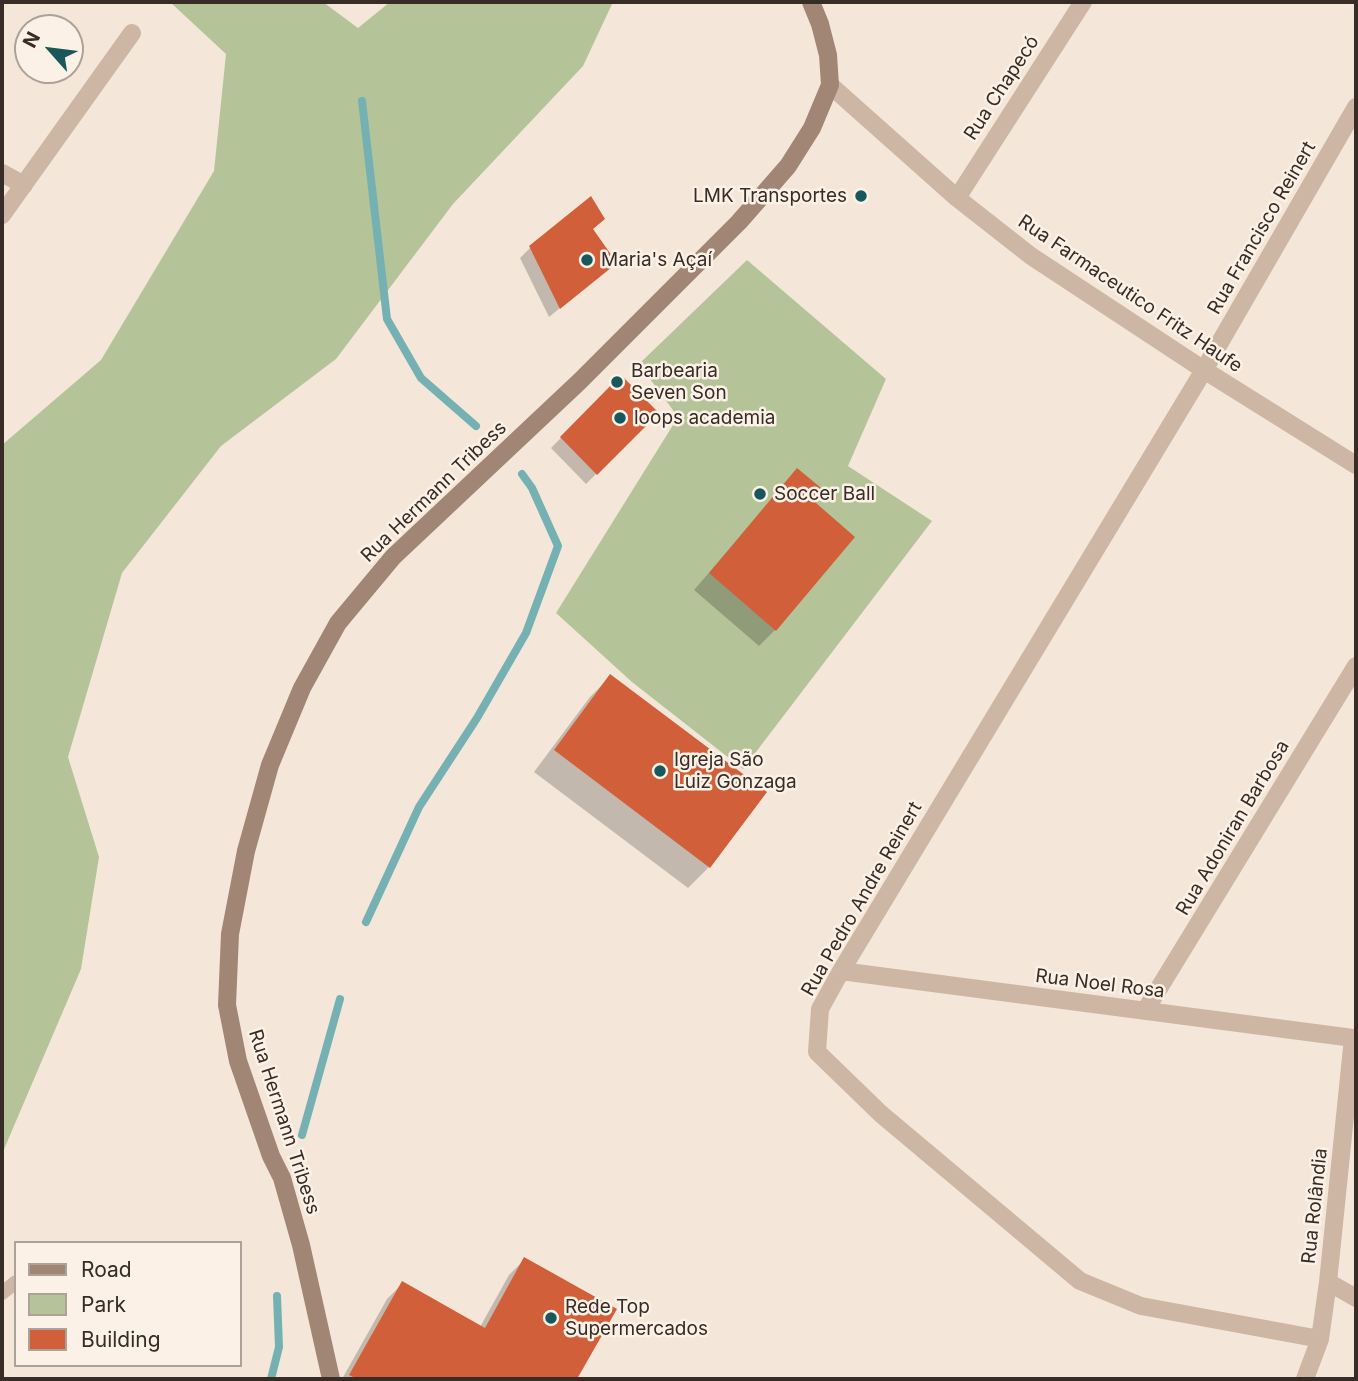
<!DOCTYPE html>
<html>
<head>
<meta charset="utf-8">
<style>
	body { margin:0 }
	#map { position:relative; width:1358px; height:1381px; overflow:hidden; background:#f4e7d9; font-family:Inter,sans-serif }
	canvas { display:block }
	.frame { position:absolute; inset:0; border:4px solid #372c26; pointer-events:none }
	.legend { position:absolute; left:14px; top:1241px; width:228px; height:126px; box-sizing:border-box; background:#fbf1e6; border:2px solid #ada299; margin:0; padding:9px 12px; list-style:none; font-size:21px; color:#372c26 }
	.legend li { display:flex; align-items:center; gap:14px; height:35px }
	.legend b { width:35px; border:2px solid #ada299 }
	.north { position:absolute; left:14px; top:14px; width:70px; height:70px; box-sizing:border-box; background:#fbf1e6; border:2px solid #ada299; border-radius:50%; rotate:298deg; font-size:19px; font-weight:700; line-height:28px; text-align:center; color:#372c26 }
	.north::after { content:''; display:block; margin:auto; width:24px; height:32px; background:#18585d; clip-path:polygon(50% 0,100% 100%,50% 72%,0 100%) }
</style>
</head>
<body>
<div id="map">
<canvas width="1358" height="1381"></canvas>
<div class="frame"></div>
<ul class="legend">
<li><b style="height:9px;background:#a18575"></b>Road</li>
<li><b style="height:19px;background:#b5c498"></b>Park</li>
<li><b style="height:19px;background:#d15f3a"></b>Building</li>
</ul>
<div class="north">N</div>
</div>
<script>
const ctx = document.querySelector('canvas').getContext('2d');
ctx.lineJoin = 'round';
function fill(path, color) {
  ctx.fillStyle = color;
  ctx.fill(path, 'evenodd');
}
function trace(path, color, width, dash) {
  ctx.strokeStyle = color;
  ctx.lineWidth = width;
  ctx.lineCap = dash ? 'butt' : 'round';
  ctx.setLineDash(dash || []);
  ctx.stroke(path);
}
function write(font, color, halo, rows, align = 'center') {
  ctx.font = font + ' Inter,sans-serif';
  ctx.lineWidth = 5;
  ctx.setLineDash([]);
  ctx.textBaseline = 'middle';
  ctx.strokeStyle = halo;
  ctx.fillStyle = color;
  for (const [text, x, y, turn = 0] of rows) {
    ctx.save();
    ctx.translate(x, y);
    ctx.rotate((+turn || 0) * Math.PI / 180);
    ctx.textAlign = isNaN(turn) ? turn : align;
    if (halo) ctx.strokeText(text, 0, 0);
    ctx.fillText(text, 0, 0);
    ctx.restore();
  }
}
fill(new Path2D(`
	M 170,2 L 323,2 L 358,28 L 390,2 L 613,2 L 583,66 L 453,204 L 336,359 L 221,446 L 122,573 L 68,757 L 99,857 L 81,969 L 2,1154 L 2,445 L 101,360 L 214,171 L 226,54 Z
	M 747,260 L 886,379 L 848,466 L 932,521 L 743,769 L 632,682 L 556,613 L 678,417 L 639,364 Z`), '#b5c498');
fill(new Path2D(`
	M 592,230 L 615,263 L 549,317 L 520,258 L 530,248 Z
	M 621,377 L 657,413 L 586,484 L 551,448 Z
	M 798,470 L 813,504 L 775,630 L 759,646 L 694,590 Z
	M 611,676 L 709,867 L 688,888 L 534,772 L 590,697 Z
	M 525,1259 L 615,1310 L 575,1379 L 342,1379 L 387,1299 L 403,1283 L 480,1327 L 509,1275 Z`), '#0003');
trace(new Path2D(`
	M 362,101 L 387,319 L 421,378 L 476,426
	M 366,922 L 419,807 L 477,718 L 526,633 L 558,546 L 532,488 L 522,474
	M 302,1135 L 340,999
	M 271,1379 L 279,1347 L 277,1296`), '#75b1b3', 8);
fill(new Path2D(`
	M 591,196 L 605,219 L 593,229 L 617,263 L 560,309 L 529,246 Z
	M 621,375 L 659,413 L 597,475 L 560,437 Z
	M 797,468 L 826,492 L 816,503 L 855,537 L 776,631 L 709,573 Z
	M 610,674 L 767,792 L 710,868 L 554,750 Z
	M 524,1257 L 617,1309 L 577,1379 L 357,1379 L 349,1375 L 402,1281 L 485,1328 Z`), '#d15f3a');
trace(new Path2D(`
	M 2,1293 L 16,1282`), '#cdb7a4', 14);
trace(new Path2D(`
	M 830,85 L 957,198 L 1031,256 L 1204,370 L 1356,465
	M 2,173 L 24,185
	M 957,198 L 1083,2
	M 2,215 L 132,33
	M 841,971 L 1353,1038
	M 1145,1011 L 1356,666
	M 1328,1282 L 1356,1298
	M 1320,1339 L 1141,1306 L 1080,1281 L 881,1114 L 817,1052 L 820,1009 L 841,971 L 1204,370 L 1356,107
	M 1305,1379 L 1320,1339 L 1328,1282 L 1353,1038 L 1356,1038`), '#cdb7a4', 18);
trace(new Path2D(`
	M 331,1379 L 301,1245 L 282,1178 L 271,1156 L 238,1061 L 227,1005 L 230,934 L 246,851 L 270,765 L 302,688 L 338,623 L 393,557 L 580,381 L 739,222 L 788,166 L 812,128 L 830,85 L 828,55 L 820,24 L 811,2`), '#a18575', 18);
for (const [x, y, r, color] of [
	[861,196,7,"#18585d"],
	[587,260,7,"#18585d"],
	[617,382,7,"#18585d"],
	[620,418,7,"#18585d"],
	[760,494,7,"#18585d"],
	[660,771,7,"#18585d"],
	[551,1318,7,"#18585d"]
]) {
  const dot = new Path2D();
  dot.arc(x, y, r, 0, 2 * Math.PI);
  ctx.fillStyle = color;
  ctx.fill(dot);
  trace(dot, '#fbf1e6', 2.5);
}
write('19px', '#372c26', '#fbf1e6', [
	["Rua Chapecó",1002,88,-57],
	["Rua Francisco Reinert",1262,228,-60],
	["Rua Farmaceutico Fritz Haufe",1130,294,34],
	["Rua Hermann Tribess",434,492,-44],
	["Rua Adoniran Barbosa",1233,828,-59],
	["Rua Pedro Andre Reinert",862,899,-60],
	["Rua Noel Rosa",1100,984,7],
	["Rua Hermann Tribess",284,1122,72],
	["Rua Rolândia",1315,1206,-84]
]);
write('19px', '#372c26', '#fbf1e6', [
	["LMK Transportes",847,196,"right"],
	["Maria's Açaí",601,260],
	["Barbearia",631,371],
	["Seven Son",631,393],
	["loops academia",634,418],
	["Soccer Ball",774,494],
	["Igreja São",674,760],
	["Luiz Gonzaga",674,782],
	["Rede Top",565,1307],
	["Supermercados",565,1329]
], 'left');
</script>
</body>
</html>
